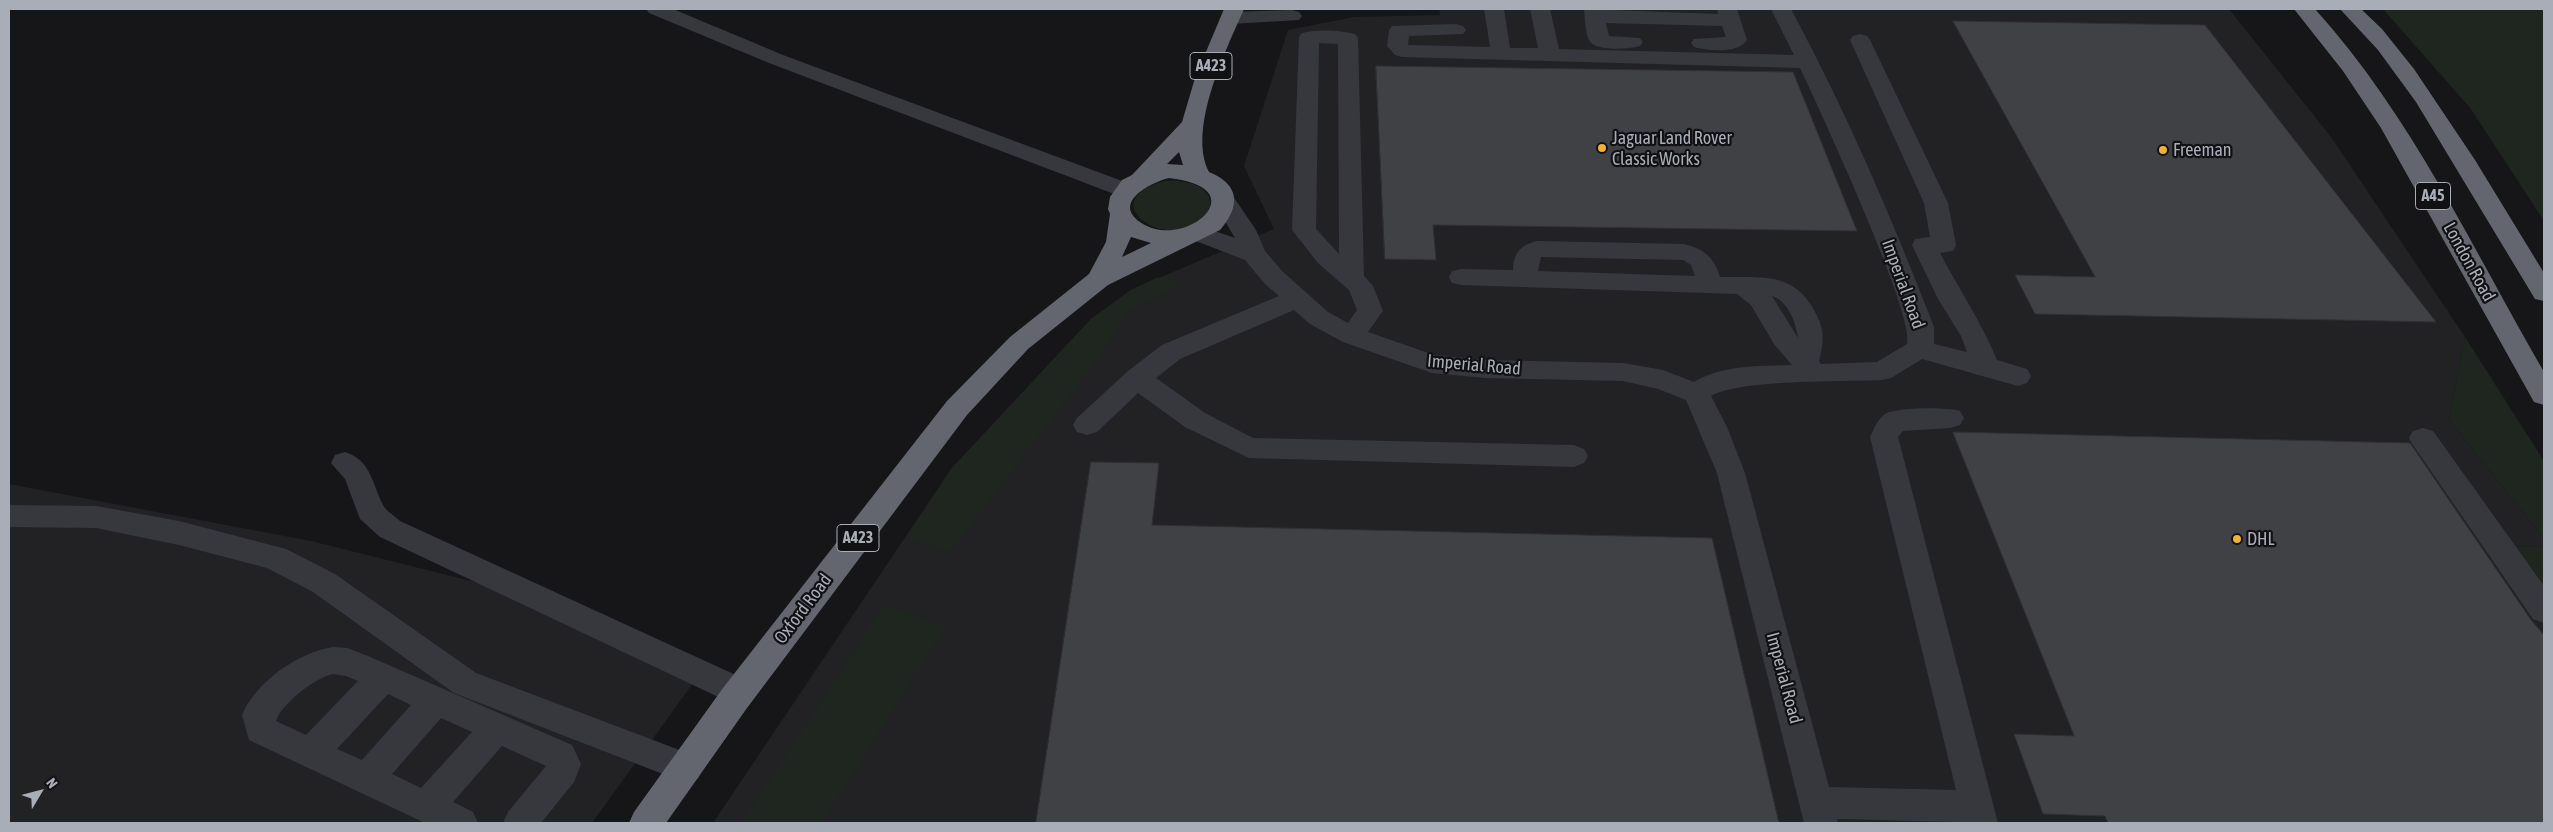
<!DOCTYPE html>
<html>
<head>
<meta charset="utf-8">
<style>
	body { margin:0 }
	#map { position:relative; width:2553px; height:832px; overflow:hidden; background:#161618; font-family:"Asap Condensed",sans-serif }
	canvas { display:block }
	.frame { position:absolute; inset:0; border:10px solid #a8adb8; pointer-events:none }
	.north { position:absolute; left:15px; top:767px; width:50px; height:50px; -webkit-text-stroke:4px #111113; paint-order:stroke; rotate:53deg; font-size:14px; font-weight:700; line-height:20px; text-align:center; color:#a8adb8 }
	.north::after { content:''; display:block; margin:auto; width:18px; height:22px; background:#a8adb8; clip-path:polygon(50% 0,100% 100%,50% 72%,0 100%) }
</style>
</head>
<body>
<div id="map">
<canvas width="2553" height="832"></canvas>
<div class="frame"></div>
<div class="north">N</div>
</div>
<script>
const ctx = document.querySelector('canvas').getContext('2d');
ctx.lineJoin = 'round';
function fill(path, color) {
  ctx.fillStyle = color;
  ctx.fill(path, 'evenodd');
}
function trace(path, color, width, dash) {
  ctx.strokeStyle = color;
  ctx.lineWidth = width;
  ctx.lineCap = dash ? 'butt' : 'round';
  ctx.setLineDash(dash || []);
  ctx.stroke(path);
}
function write(font, color, halo, rows, align = 'center') {
  ctx.font = font + ' "Asap Condensed",sans-serif';
  ctx.lineWidth = 4.5;
  ctx.setLineDash([]);
  ctx.textBaseline = 'middle';
  ctx.strokeStyle = halo;
  ctx.fillStyle = color;
  for (const [text, x, y, turn = 0] of rows) {
    ctx.save();
    ctx.translate(x, y);
    ctx.rotate((+turn || 0) * Math.PI / 180);
    ctx.textAlign = isNaN(turn) ? turn : align;
    if (halo) ctx.strokeText(text, 0, 0);
    ctx.fillText(text, 0, 0);
    ctx.restore();
  }
}
fill(new Path2D(`
	M 1439,9 L 2229,9 L 2331,137 L 2465,337 L 2449,420 L 2544,538 L 2544,546 L 2514,547 L 2544,589 L 2544,823 L 713,823 L 951,469 L 1091,319 L 1131,290 L 1274,229 L 1244,166 L 1288,30 L 1354,17 L 1440,15 Z
	M 9,484 L 311,541 L 571,606 L 704,668 L 592,823 L 9,823 Z`), '#222225');
fill(new Path2D(`
	M 2383,9 L 2544,9 L 2544,221 L 2471,109 Z
	M 1165,181 C 1185,180 1212,184 1211,209 C 1207,214 1202,220 1197,223 C 1160,249 1094,199 1165,181 Z
	M 1172,276 L 1178,287 L 1130,310 L 1086,374 L 950,552 L 907,537 L 951,469 L 1091,319 L 1131,290 L 1156,278 Z
	M 2465,337 L 2544,461 L 2544,538 L 2449,420 Z
	M 2544,546 L 2544,589 L 2514,547 Z
	M 884,605 L 946,626 L 822,823 L 742,823 Z`), '#1e261f');
const building = new Path2D(`
	M 1953,21 L 2205,25 L 2436,322 L 2035,314 L 2015,275 L 2095,277 Z
	M 1376,66 L 1793,72 L 1857,231 L 1433,225 L 1436,260 L 1385,259 Z
	M 1953,432 L 2410,443 L 2531,620 L 2544,635 L 2544,823 L 2108,823 L 2105,816 L 2043,814 L 2014,734 L 2074,736 Z
	M 1091,462 L 1159,463 L 1152,525 L 1712,538 L 1779,823 L 1036,823 Z`);
fill(building, '#404145');
trace(building, '#303034', 1);
fill(new Path2D(`
	M 646,9 L 673,9 L 783,55 L 1133,185 L 1137,190 L 1133,195 L 1125,197 L 1117,195 L 769,63 L 649,13 Z
	M 1484,9 L 1504,9 L 1510,48 L 1538,48 L 1530,9 L 1550,9 L 1559,49 L 1794,55 L 1771,9 L 1791,9 C 1846,111 1892,218 1934,327 L 1934,344 L 1967,352 L 1961,336 L 1938,299 L 1912,245 L 1915,239 L 1930,237 L 1924,203 L 1850,40 L 1853,36 L 1860,34 L 1867,36 L 1870,40 L 1948,203 L 1956,245 L 1953,251 L 1940,253 C 1959,289 1982,323 1997,360 L 2027,369 L 2031,376 L 2027,383 L 2018,386 L 1922,359 L 1891,378 L 1882,380 C 1844,382 1740,379 1711,396 L 1727,427 L 1745,473 L 1829,787 L 1956,790 L 1870,437 C 1874,429 1877,420 1885,414 C 1898,407 1946,407 1960,411 L 1964,418 L 1960,425 L 1950,428 L 1903,431 L 1898,437 L 1998,823 L 1837,819 L 1838,823 L 1804,823 L 1717,473 L 1686,400 L 1658,389 L 1623,381 L 1486,378 L 1432,373 L 1343,342 L 1310,324 L 1294,310 L 1180,359 L 1156,378 L 1205,413 L 1253,438 L 1574,445 L 1584,449 L 1588,456 L 1584,463 L 1574,467 L 1249,458 L 1185,427 L 1138,393 L 1097,432 L 1087,435 L 1077,432 L 1073,425 L 1077,418 L 1128,371 L 1162,345 L 1279,296 L 1264,283 L 1245,260 L 1188,238 L 1185,233 L 1188,228 L 1197,225 L 1235,238 L 1213,201 L 1217,196 L 1225,194 L 1233,196 L 1256,230 L 1265,251 L 1282,271 L 1328,312 L 1348,323 L 1357,310 L 1349,290 L 1318,263 L 1292,230 L 1299,37 L 1302,33 C 1317,29 1340,30 1355,34 L 1358,38 L 1364,276 L 1373,286 L 1383,311 L 1368,332 L 1434,355 L 1486,360 L 1623,363 L 1663,370 L 1694,382 C 1721,365 1761,366 1792,365 L 1774,344 L 1751,305 L 1737,294 L 1461,285 L 1452,283 L 1449,277 L 1452,271 L 1461,269 L 1513,270 C 1513,253 1521,245 1537,241 L 1684,244 C 1704,249 1714,257 1720,277 C 1761,278 1794,271 1815,312 C 1825,330 1824,342 1819,361 L 1821,364 L 1877,362 L 1907,344 C 1916,317 1818,106 1800,68 L 1402,57 L 1395,55 L 1387,46 L 1389,30 L 1392,26 L 1456,24 L 1463,26 L 1466,30 L 1463,34 L 1409,36 L 1408,45 L 1490,47 ZM 1319,43 L 1338,44 L 1339,254 L 1316,229 ZM 1541,257 L 1683,260 L 1691,265 L 1695,276 L 1538,271 ZM 1772,296 C 1788,301 1796,322 1798,338 Z
	M 1584,9 L 1718,14 L 1717,9 L 1737,9 L 1747,40 C 1738,54 1709,51 1694,47 L 1691,43 L 1694,39 L 1726,37 L 1722,26 L 1606,23 L 1609,36 L 1640,38 L 1643,42 L 1640,46 C 1630,49 1594,52 1589,40 C 1585,31 1585,18 1584,9 Z
	M 1292,10 L 1299,12 L 1302,16 L 1299,20 L 1230,24 L 1223,22 L 1220,18 L 1223,14 L 1230,12 Z
	M 2423,428 L 2433,431 L 2544,586 L 2544,623 L 2533,619 L 2413,445 L 2409,438 L 2413,431 Z
	M 345,452 C 371,460 372,483 383,505 C 386,511 395,516 400,521 L 751,682 L 756,692 L 751,702 L 740,706 L 729,702 L 380,537 L 360,519 L 345,479 L 331,463 L 335,455 Z
	M 9,505 L 96,506 L 179,521 L 286,549 L 335,574 L 476,673 L 698,757 L 703,768 L 698,779 L 686,783 L 454,693 L 313,592 L 267,568 L 179,545 L 96,528 L 9,527 Z
	M 333,647 L 347,648 L 368,656 L 572,745 L 581,764 L 574,782 L 541,823 L 503,823 L 508,812 L 546,766 L 502,746 L 453,802 L 473,812 L 478,823 L 425,823 L 249,740 L 242,715 C 257,681 297,653 333,647 ZM 333,674 L 346,676 L 358,681 L 306,735 L 276,721 C 281,704 316,677 333,674 ZM 388,694 L 411,705 L 362,760 L 337,749 ZM 441,718 L 472,732 L 421,788 L 392,774 Z`), '#37383d');
fill(new Path2D(`
	M 1224,9 L 1244,9 C 1226,50 1187,129 1209,172 C 1241,185 1240,207 1220,230 L 1108,285 L 1028,349 L 967,415 L 747,708 L 666,823 L 629,823 L 634,812 L 723,688 L 947,401 L 1010,337 L 1089,274 L 1106,242 L 1110,214 L 1108,209 L 1110,197 L 1122,180 L 1132,175 L 1182,122 L 1195,78 ZM 1179,152 L 1183,165 L 1167,164 ZM 1169,178 C 1258,188 1186,250 1143,224 C 1110,204 1149,183 1169,178 ZM 1131,237 L 1151,243 L 1122,257 Z
	M 2294,9 L 2315,9 C 2411,115 2473,249 2544,372 L 2544,405 L 2534,402 L 2381,128 L 2343,71 Z
	M 2340,9 L 2361,9 L 2382,29 L 2414,69 L 2475,160 L 2544,273 L 2544,301 L 2535,299 L 2416,102 L 2378,50 Z`), '#63666e');
for (const [x, y, r, color] of [
	[1602,148,5,"#f2b134"],
	[2163,150,5,"#f2b134"],
	[2237,539,5,"#f2b134"]
]) {
  const dot = new Path2D();
  dot.arc(x, y, r, 0, 2 * Math.PI);
  ctx.fillStyle = color;
  ctx.fill(dot);
  trace(dot, '#111113', 2);
}
for (const [x, y, w] of [
	[1211,66,42],
	[2433,196,35],
	[858,538,42]
]) {
  const box = new Path2D();
  box.roundRect(x - w / 2, y - 13.5, w, 27, 4);
  ctx.fillStyle = '#111113';
  ctx.fill(box);
  trace(box, '#a8adb8', 1);
}
write('bold 16px', '#a8adb8', null, [
	["A423",1211,66],
	["A45",2433,196],
	["A423",858,538]
]);
write('18px', '#a8adb8', '#111113', [
	["Jaguar Land Rover",1612,138],
	["Classic Works",1612,159],
	["Freeman",2173,150],
	["DHL",2247,539]
], 'left');
write('18px', '#a8adb8', '#111113', [
	["London Road",2469,262,61],
	["Imperial Road",1903,284,70],
	["Imperial Road",1474,365,5],
	["Oxford Road",803,609,-53],
	["Imperial Road",1784,678,75]
]);
</script>
</body>
</html>
